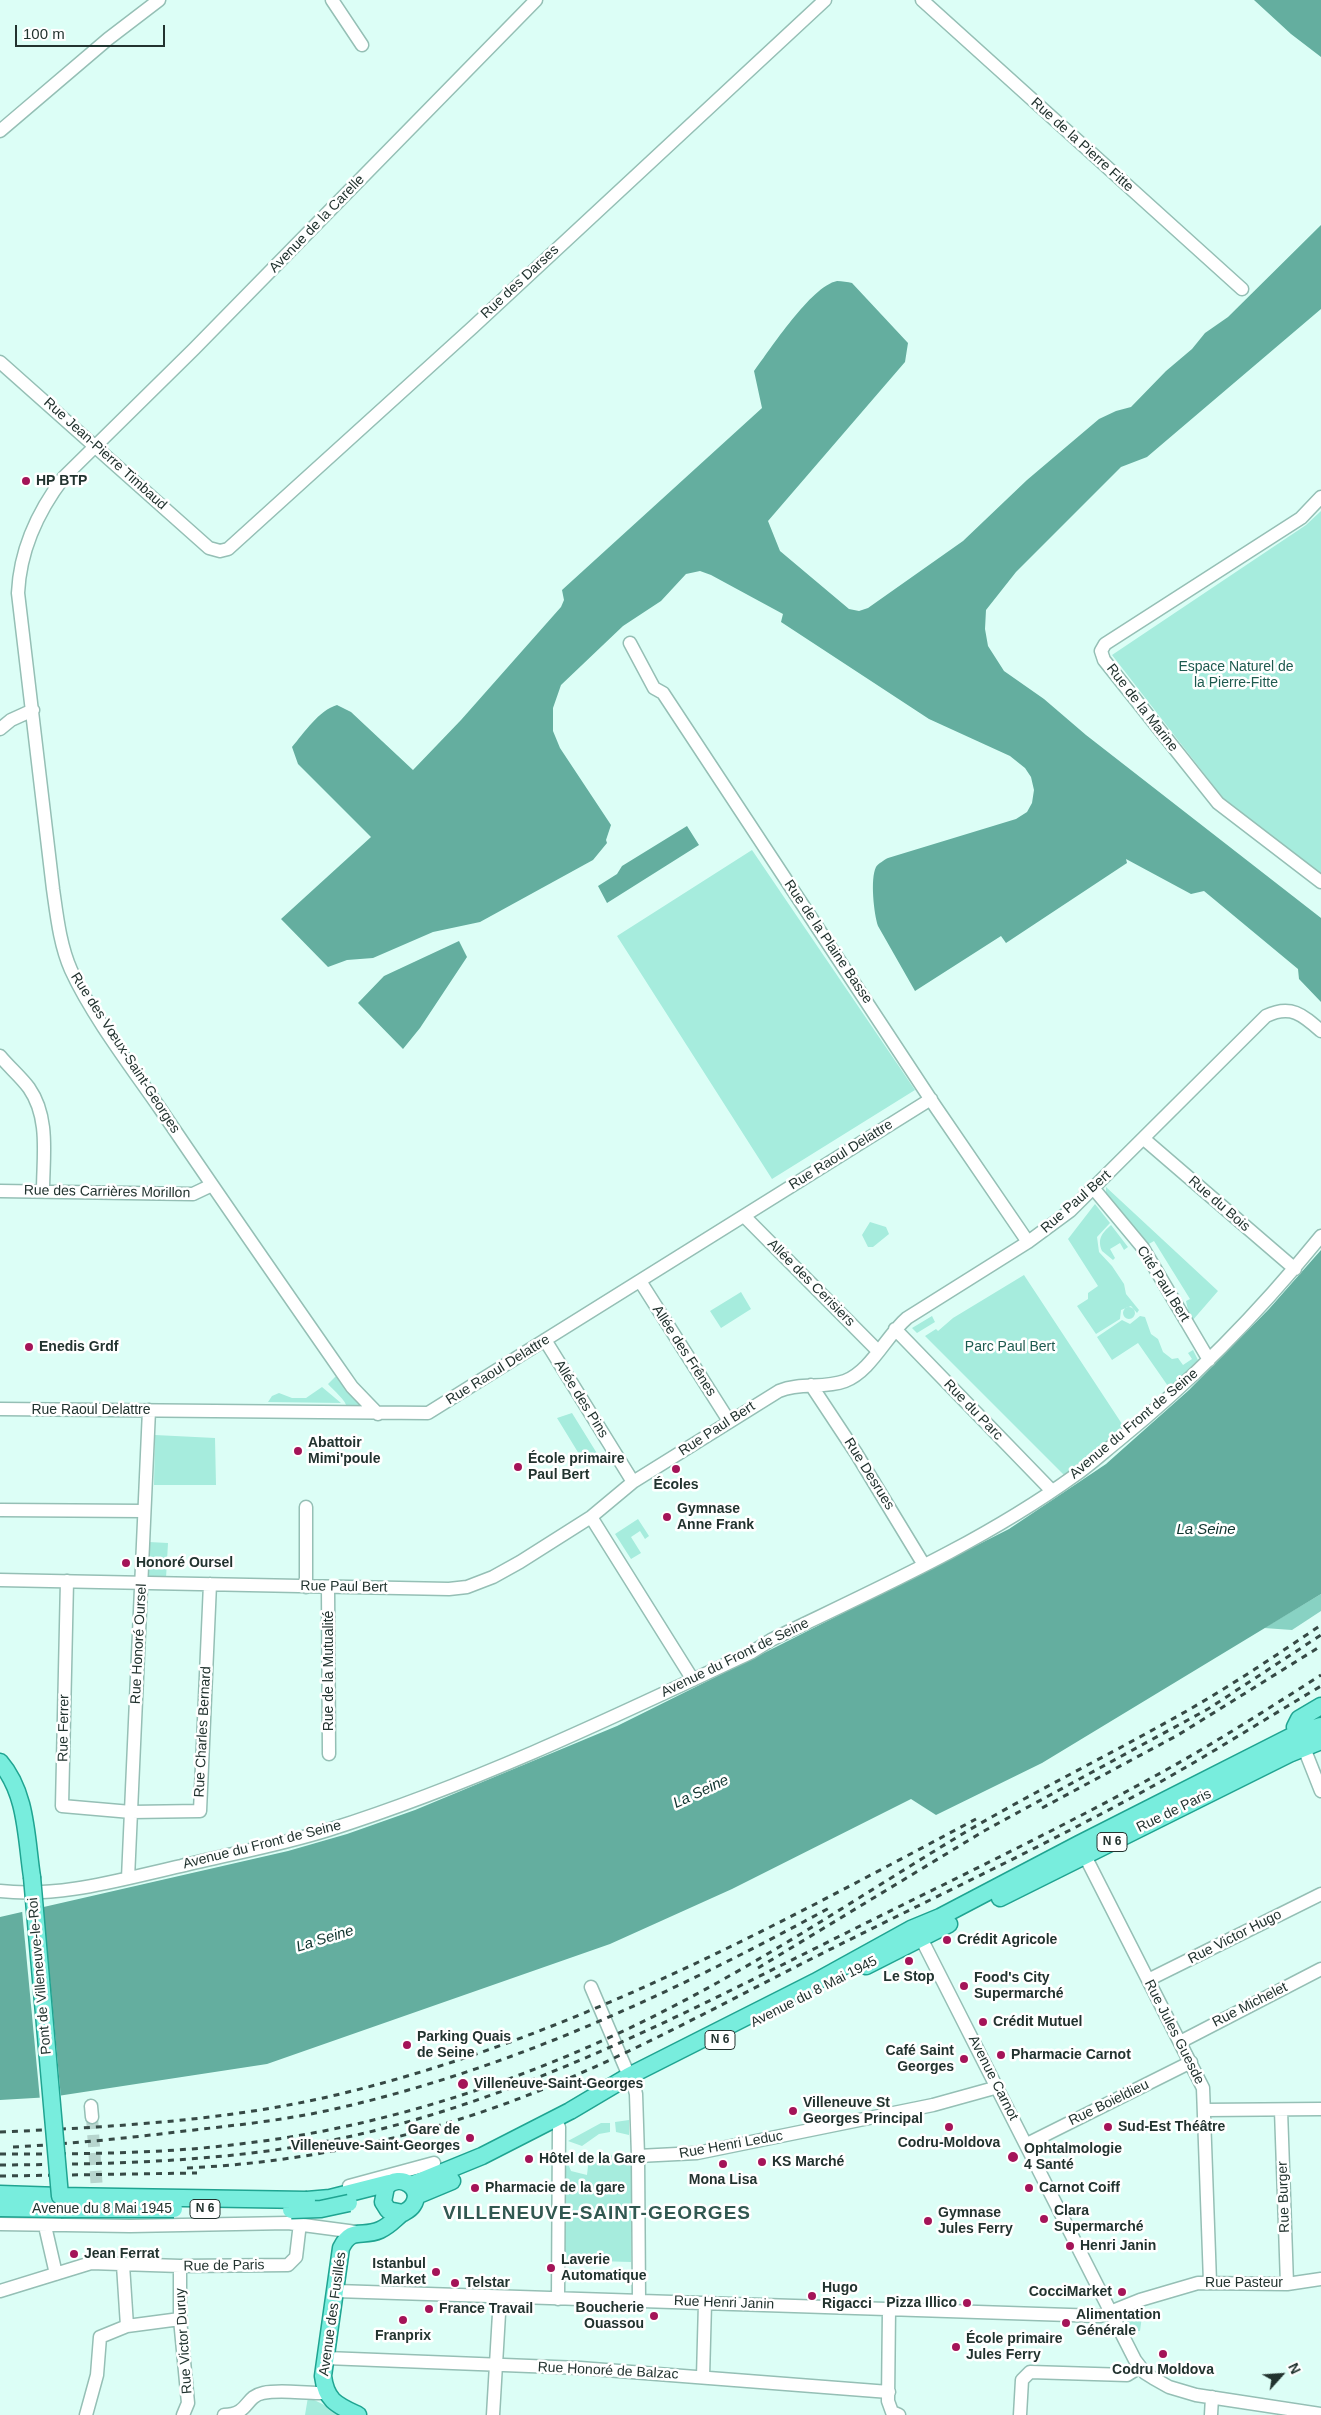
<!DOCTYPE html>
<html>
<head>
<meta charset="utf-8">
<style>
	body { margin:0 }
	#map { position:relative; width:1321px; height:2415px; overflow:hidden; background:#dcfef6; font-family:Helvetica,sans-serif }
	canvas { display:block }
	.north { position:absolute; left:1256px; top:2350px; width:50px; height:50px; -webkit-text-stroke:4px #fff; paint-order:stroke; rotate:64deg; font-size:14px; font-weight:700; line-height:20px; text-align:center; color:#22332f }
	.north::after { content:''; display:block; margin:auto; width:18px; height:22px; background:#22332f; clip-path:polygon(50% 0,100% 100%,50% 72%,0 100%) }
	.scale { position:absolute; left:15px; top:25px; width:150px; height:22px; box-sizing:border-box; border:2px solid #22332f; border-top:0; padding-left:6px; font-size:15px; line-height:18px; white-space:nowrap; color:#22332f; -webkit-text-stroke:4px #fff; paint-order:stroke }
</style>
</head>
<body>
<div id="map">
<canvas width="1321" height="2415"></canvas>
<div class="north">N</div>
<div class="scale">100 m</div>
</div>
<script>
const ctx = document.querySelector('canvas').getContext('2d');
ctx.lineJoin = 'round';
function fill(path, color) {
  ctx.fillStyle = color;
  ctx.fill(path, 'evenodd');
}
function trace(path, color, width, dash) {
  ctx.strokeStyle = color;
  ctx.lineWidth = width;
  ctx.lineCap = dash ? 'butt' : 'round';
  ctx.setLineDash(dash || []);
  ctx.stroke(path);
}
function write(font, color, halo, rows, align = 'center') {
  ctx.font = font + ' Helvetica,sans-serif';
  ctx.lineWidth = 5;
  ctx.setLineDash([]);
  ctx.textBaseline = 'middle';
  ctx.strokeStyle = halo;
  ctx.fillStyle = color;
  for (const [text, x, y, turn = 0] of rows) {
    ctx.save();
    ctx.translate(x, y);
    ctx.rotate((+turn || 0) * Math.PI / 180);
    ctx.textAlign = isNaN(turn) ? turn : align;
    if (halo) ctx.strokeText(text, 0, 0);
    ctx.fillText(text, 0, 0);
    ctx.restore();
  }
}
fill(new Path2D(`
	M 1321,511 L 1321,875 L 1223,798 L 1112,655 L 1306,525 Z
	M 752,850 L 915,1090 L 772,1179 L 617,936 Z
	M 1106,1187 L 1218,1291 L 1192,1321 L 1197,1326 L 1195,1328 L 1183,1311 L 1188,1310 L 1186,1301 L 1190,1299 L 1154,1241 L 1147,1245 L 1106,1199 Z
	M 1095,1204 L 1110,1223 L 1097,1237 L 1099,1252 L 1112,1266 L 1124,1284 L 1126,1294 L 1139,1310 L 1137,1313 L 1131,1306 L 1121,1310 L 1120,1319 L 1096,1334 L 1077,1306 L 1088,1299 L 1088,1293 L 1098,1286 L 1068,1239 Z
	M 870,1222 L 886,1227 L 889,1234 L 873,1247 L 868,1247 L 862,1235 Z
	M 1111,1225 L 1128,1247 L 1124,1250 L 1120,1243 L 1110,1249 L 1115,1258 L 1113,1260 L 1102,1251 C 1097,1239 1102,1233 1111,1225 Z
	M 1024,1275 L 1124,1427 L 1064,1475 L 925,1336 L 936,1329 L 938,1331 L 953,1318 Z
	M 741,1292 L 751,1309 L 721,1328 L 710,1311 Z
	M1123 1313a6 6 0 1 1 12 0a6 6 0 1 1-12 0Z
	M 932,1316 L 935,1322 L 917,1333 L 912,1328 Z
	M 1140,1316 L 1145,1317 L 1151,1334 L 1158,1339 L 1163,1352 L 1172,1359 L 1178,1358 L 1183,1365 L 1192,1359 L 1188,1353 L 1193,1350 L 1198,1360 L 1170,1389 L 1138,1343 L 1112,1360 L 1097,1337 L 1122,1320 L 1130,1324 Z
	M 337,1375 L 367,1406 L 347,1408 C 346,1400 334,1391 328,1384 Z
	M 322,1387 L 341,1403 L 268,1402 L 272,1396 L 279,1393 L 292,1398 L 306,1398 Z
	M 572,1413 L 598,1455 L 587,1467 L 557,1418 Z
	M 155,1435 L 215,1438 L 216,1485 L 154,1485 Z
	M 638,1519 L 649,1536 L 645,1539 L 640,1531 L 631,1537 L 641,1553 L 631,1559 L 615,1534 Z
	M 149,1542 L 168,1543 L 166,1578 L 148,1577 Z
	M 629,2120 L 629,2135 L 616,2132 L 615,2122 Z
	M 601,2123 L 610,2123 L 610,2132 L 599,2134 L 582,2146 L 568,2141 Z
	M 631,2154 L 631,2262 L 563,2260 L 563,2164 L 569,2166 L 571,2171 L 587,2175 L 589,2157 Z
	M 1143,2309 L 1140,2331 L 1132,2331 L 1127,2321 L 1131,2316 Z
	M 308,2397 L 345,2415 L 305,2415 Z`), '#a6ecdd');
fill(new Path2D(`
	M 1321,1594 L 1321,1611 L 1292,1630 L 1264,1628 Z`), '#88d2c3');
fill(new Path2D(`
	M 1254,0 L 1321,0 L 1321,57 L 1291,34 Z
	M 1321,225 L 1321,309 L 1147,457 L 1121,467 L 1016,572 L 986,610 L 985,629 L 988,646 L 1004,671 L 1044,699 L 1086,735 L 1321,918 L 1321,1002 L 1299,979 L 1298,969 L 1204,891 L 1191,894 L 1126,859 L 1127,863 L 1006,943 L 1001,936 L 915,991 L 878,926 C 874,914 870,879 876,867 C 878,864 884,860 888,858 L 1016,819 L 1027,812 L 1032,803 L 1034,790 L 1031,777 L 1025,768 L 1010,756 L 929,719 L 781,622 L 783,614 L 711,575 L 700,571 L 686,574 L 661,601 L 623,626 L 561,685 L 553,708 L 553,731 L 560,748 L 611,825 L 606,840 L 607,843 L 593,860 L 480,922 L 433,932 L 373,958 L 347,960 L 328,967 L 281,919 L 371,837 L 298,764 L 292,747 C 304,733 319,710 337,705 L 351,712 L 413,770 L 461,720 L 561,607 L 564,600 L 562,590 L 762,408 L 754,371 C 770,350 811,286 837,281 C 842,281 848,282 852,283 L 908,343 L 905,362 L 768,521 L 780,551 L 849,609 L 859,611 L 868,608 L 963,541 L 1027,480 L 1099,419 L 1116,411 L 1131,407 L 1166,371 L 1192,349 L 1205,333 L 1228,317 Z
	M 687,826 L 699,845 L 607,903 L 598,886 L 617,874 L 622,866 Z
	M 459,941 L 467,957 L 420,1028 L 403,1049 L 358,1003 L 384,976 Z
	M 1321,1250 L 1321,1594 L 1042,1763 L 936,1815 L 911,1799 L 732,1889 L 610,1944 L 267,2064 L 51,2097 L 0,2100 L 0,1917 L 288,1851 L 347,1834 L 415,1810 L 617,1726 L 776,1647 L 1009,1529 L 1106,1464 L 1189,1390 L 1269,1309 Z`), '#64ae9f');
fill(new Path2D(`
	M 43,1905 L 61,2098 L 40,2100 L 22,1910 Z`), '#dcfef6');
trace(new Path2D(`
	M 92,2117 L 98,2205`), '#b7d5ce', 12, [12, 6]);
const minor = new Path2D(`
	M 332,0 L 362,45
	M 922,0 L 1242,289
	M 0,131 L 108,39 L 159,0
	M 0,362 L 209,548 L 220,551 L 228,549 L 473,327 L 825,0
	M 1321,497 L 1301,518 L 1105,644 L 1101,651 L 1104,660 L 1218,803 L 1321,882
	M 630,643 L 654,688 L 663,693 L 935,1106 L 1028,1242
	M 0,729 L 11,720 L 33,710
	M 0,1056 C 9,1067 21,1077 29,1088 C 50,1118 43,1157 43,1191
	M 1144,1139 L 1295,1269
	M 1094,1189 L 1143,1248 L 1209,1360
	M 0,1191 L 193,1194 L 212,1185
	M 744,1216 L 878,1351
	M 640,1281 L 729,1421
	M 895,1329 L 1052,1491
	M 545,1340 L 633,1482
	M 811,1385 L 856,1453 L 924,1565
	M 0,1409 L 428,1413 L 931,1099
	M 378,1414 L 352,1387 C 288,1295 224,1203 161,1110 C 132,1068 92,1016 71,970 C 60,945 57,917 53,889 L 18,593 C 20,550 38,511 64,477 L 194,349 L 536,0
	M 306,1507 L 306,1587
	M 0,1510 L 143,1511
	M 591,1517 L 693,1680
	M 0,1580 L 449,1589 L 467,1587 L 493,1577 L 520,1562 L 591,1517 L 633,1482 L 779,1391 C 801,1382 823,1389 845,1381 C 871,1371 886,1336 907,1318 L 1028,1242 L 1070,1211 L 1266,1016 C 1291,1004 1303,1015 1321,1031
	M 67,1581 L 62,1806 L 131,1812 L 200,1811 L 210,1584
	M 328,1587 L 329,1754
	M 1304,1748 L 1321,1791
	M 1085,1856 L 1203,2088 L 1210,2282
	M 128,1878 L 149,1410
	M 0,1891 C 61,1898 122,1879 181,1866 C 230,1854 280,1845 328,1830 C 474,1784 614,1717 752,1652 L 771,1640 C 874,1590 981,1543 1074,1476 C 1090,1465 1104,1452 1119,1440 C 1193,1380 1261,1310 1321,1236
	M 915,1932 L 921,1938 L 925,1946 L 1135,2360 L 1145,2373 L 1153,2378 L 1169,2387 L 1196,2395 L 1321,2414
	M 1148,1980 L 1321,1894
	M 591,1987 L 629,2076
	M 1180,2042 L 1321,1969
	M 633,2083 L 636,2094 L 638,2156 L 639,2300
	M 91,2106 L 92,2117
	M 1204,2110 L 1321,2109
	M 1281,2110 L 1287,2284
	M 1027,2144 L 1191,2062
	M 638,2156 L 697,2153 L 933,2105 L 998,2087
	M 349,2186 L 434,2163
	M 0,2224 L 130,2226 L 288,2223 L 356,2232
	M 45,2226 L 56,2274
	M 180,2266 L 180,2319 L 188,2403 L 183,2415
	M 0,2291 L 91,2263 L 180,2266 L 288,2265 L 296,2257 L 300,2223
	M 336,2291 L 1100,2316 L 1140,2300 L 1198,2283 L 1287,2284 L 1321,2279
	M 558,2299 L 559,2127
	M 889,2309 L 888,2401 L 892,2412 L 899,2415
	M 127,2326 L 180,2319
	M 326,2358 L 580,2368 L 889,2392
	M 703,2377 L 705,2303
	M 86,2415 L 97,2375 L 100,2337 L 127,2326 L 123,2265
	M 224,2415 C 250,2414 244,2397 263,2393 C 283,2389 305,2394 325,2393
	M 493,2415 L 500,2297
	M 1020,2415 L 1022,2380 L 1030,2372 L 1127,2375 L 1140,2367
	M 1211,2415 L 1212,2397`);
const major = new Path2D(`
	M 1301,1741 L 1295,1727 L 1299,1719 L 1321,1706
	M 0,1762 C 27,1793 26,1838 32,1877
	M 1000,1898 L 1289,1754 L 1321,1741
	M 866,1966 L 949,1924
	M 411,2185 L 482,2156 L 570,2111 L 629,2076 L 815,1982 L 911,1929 L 940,1917 L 1079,1844 L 1298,1733 L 1321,1726
	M 0,2194 L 60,2196 L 61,2209 L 0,2208
	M 416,2196 L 452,2181
	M 307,2200 L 330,2198 L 389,2183
	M 358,2415 C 337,2405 326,2401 323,2376 L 341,2248 C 352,2226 362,2238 380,2230 C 389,2226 394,2220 401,2214 C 406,2211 410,2210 413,2205 C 424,2188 400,2172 386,2187 L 383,2202 L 388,2210 L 403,2213`);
trace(minor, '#95bfb5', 15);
trace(major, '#1fa491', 19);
trace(minor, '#fff', 12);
trace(major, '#78eddd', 16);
trace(new Path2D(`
	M 1042,1808 L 1178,1735 L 1321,1646
	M 758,1968 L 984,1831 L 1208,1709 L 1321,1635
	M 0,2132 C 112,2127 226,2121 336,2095 C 566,2040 770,1929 976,1819
	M 13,2147 C 70,2144 128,2138 185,2131 C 237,2125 288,2120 339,2108 C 513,2068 675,1992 831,1907
	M 0,2154 C 80,2154 160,2154 240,2144 C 388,2127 536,2077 668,2009 C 772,1956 869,1890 969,1830 C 1034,1792 1101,1759 1167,1722 C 1220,1693 1271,1659 1321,1625
	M 0,2165 C 116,2164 230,2162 343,2138 C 523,2099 685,2013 848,1932 C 950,1881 1055,1831 1155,1776 C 1212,1745 1266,1710 1321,1675
	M 187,2168 C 294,2163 398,2142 499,2106 C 616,2064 726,2001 837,1946 C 939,1895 1043,1846 1144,1791 C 1204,1758 1262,1721 1321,1686
	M 0,2176 L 197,2173`), '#364945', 3, [6, 6]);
const majorBridge = new Path2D(`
	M 32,1877 L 60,2196 L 307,2200
	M 61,2209 L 174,2209
	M 291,2210 L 321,2209 L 349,2203`);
trace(majorBridge, '#1fa491', 19, []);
trace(majorBridge, '#78eddd', 16);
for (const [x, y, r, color] of [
	[26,481,5,"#a41458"],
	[29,1347,5,"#a41458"],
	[298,1451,5,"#a41458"],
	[518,1467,5,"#a41458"],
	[676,1469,5,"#a41458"],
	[667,1517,5,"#a41458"],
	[126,1563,5,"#a41458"],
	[947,1940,5,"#a41458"],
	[909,1961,5,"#a41458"],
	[964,1986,5,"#a41458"],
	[983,2022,5,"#a41458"],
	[407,2045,5,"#a41458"],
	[1001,2055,5,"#a41458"],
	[964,2059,5,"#a41458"],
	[463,2084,6,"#a41458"],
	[793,2111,5,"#a41458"],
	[949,2127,5,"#a41458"],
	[1108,2127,5,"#a41458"],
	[470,2138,5,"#a41458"],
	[1013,2157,6,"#a41458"],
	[529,2159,5,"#a41458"],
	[762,2162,5,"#a41458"],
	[723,2164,5,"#a41458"],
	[475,2188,5,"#a41458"],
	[1029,2188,5,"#a41458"],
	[1044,2219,5,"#a41458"],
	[928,2221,5,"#a41458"],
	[1070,2246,5,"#a41458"],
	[74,2254,5,"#a41458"],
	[551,2268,5,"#a41458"],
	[436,2272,5,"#a41458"],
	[455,2283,5,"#a41458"],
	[1122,2292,5,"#a41458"],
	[812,2296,5,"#a41458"],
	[967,2303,5,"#a41458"],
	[429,2309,5,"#a41458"],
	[654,2316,5,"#a41458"],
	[403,2320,5,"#a41458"],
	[1066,2323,5,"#a41458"],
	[956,2347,5,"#a41458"],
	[1163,2354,5,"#a41458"]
]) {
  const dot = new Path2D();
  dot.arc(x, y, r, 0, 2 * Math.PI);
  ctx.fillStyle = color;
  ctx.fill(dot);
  trace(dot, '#fff', 2);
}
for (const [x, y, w] of [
	[1112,1842,30],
	[720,2040,30],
	[205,2209,30]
]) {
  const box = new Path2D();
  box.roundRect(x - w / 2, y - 9.5, w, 19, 4);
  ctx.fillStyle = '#fff';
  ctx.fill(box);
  trace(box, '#22332f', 1);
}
write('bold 12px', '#22332f', null, [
	["N 6",1112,1842],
	["N 6",720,2040],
	["N 6",205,2209]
]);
write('14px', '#22332f', '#fff', [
	["Rue de la Pierre Fitte",1082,145,42],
	["Avenue de la Carelle",317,224,-46],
	["Rue des Darses",520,282,-43],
	["Rue Jean-Pierre Timbaud",105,454,42],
	["Rue de la Marine",1142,708,52],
	["Rue de la Plaine Basse",828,942,56],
	["Rue des Vœux-Saint-Georges",125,1053,57],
	["Rue Raoul Delattre",841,1155,-32],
	["Rue des Carrières Morillon",107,1192,1],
	["Rue Paul Bert",1076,1202,-41],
	["Rue du Bois",1219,1204,41],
	["Allée des Cerisiers",811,1283,45],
	["Cité Paul Bert",1163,1284,58],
	["Allée des Frênes",684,1351,57],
	["Rue Raoul Delattre",498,1370,-32],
	["Allée des Pins",581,1399,58],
	["Rue Raoul Delattre",91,1410],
	["Rue du Parc",973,1410,46],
	["Avenue du Front de Seine",1134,1424,-40],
	["Rue Paul Bert",717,1429,-33],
	["Rue Desrues",869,1474,58],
	["Rue Paul Bert",344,1587,1],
	["Rue Honoré Oursel",139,1644,-87],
	["Avenue du Front de Seine",735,1658,-26],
	["Rue de la Mutualité",329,1671,-90],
	["Rue Ferrer",64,1728,-89],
	["Rue Charles Bernard",203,1732,-87],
	["Rue de Paris",1174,1811,-26],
	["Avenue du Front de Seine",262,1845,-14],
	["Rue Victor Hugo",1235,1937,-27],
	["Pont de Villeneuve-le-Roi",40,1976,-95],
	["Avenue du 8 Mai 1945",814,1992,-27],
	["Rue Michelet",1250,2005,-27],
	["Rue Jules Guesde",1174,2032,63],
	["Avenue Carnot",993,2078,63],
	["Rue Boieldieu",1109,2103,-26],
	["Rue Henri Leduc",731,2145,-10],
	["Rue Burger",1284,2197,-92],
	["Avenue du 8 Mai 1945",102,2209],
	["Rue de Paris",224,2266,-1],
	["Rue Pasteur",1244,2283],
	["Rue Henri Janin",724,2303,2],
	["Avenue des Fusillés",333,2314,-82],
	["Rue Victor Duruy",184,2341,-94],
	["Rue Honoré de Balzac",608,2371,3]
]);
write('bold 14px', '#22332f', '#fff', [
	["HP BTP",36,481],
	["Enedis Grdf",39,1347],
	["Abattoir",308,1443],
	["Mimi'poule",308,1459],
	["École primaire",528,1459],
	["Paul Bert",528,1475],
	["Écoles",676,1485,"center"],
	["Gymnase",677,1509],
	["Anne Frank",677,1525],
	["Honoré Oursel",136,1563],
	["Crédit Agricole",957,1940],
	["Le Stop",909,1977,"center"],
	["Food's City",974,1978],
	["Supermarché",974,1994],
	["Crédit Mutuel",993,2022],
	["Parking Quais",417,2037],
	["de Seine",417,2053],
	["Café Saint",954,2051,"right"],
	["Georges",954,2067,"right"],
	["Pharmacie Carnot",1011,2055],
	["Villeneuve-Saint-Georges",474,2084],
	["Villeneuve St",803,2103],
	["Georges Principal",803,2119],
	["Sud-Est Théâtre",1118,2127],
	["Gare de",460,2130,"right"],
	["Villeneuve-Saint-Georges",460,2146,"right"],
	["Codru-Moldova",949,2143,"center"],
	["Ophtalmologie",1024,2149],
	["4 Santé",1024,2165],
	["Hôtel de la Gare",539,2159],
	["KS Marché",772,2162],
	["Mona Lisa",723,2180,"center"],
	["Pharmacie de la gare",485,2188],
	["Carnot Coiff",1039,2188],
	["Clara",1054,2211],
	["Supermarché",1054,2227],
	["Gymnase",938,2213],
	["Jules Ferry",938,2229],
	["Henri Janin",1080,2246],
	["Jean Ferrat",84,2254],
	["Laverie",561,2260],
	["Automatique",561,2276],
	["Istanbul",426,2264,"right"],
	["Market",426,2280,"right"],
	["Telstar",465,2283],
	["Hugo",822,2288],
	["Rigacci",822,2304],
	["CocciMarket",1112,2292,"right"],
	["Pizza Illico",957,2303,"right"],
	["Boucherie",644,2308,"right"],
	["Ouassou",644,2324,"right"],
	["France Travail",439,2309],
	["Alimentation",1076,2315],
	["Générale",1076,2331],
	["Franprix",403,2336,"center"],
	["École primaire",966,2339],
	["Jules Ferry",966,2355],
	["Codru Moldova",1163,2370,"center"]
], 'left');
write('14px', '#1d5a4f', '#fff', [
	["Espace Naturel de",1236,667],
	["la Pierre-Fitte",1236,683],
	["Parc Paul Bert",1010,1347]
]);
write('italic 15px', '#10342e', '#fff', [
	["La Seine",1206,1530],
	["La Seine",701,1792,-25],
	["La Seine",325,1939,-17]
]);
ctx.letterSpacing = '1px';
write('bold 19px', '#315851', '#fff', [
	["VILLENEUVE-SAINT-GEORGES",597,2214]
]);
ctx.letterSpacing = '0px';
</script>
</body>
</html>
